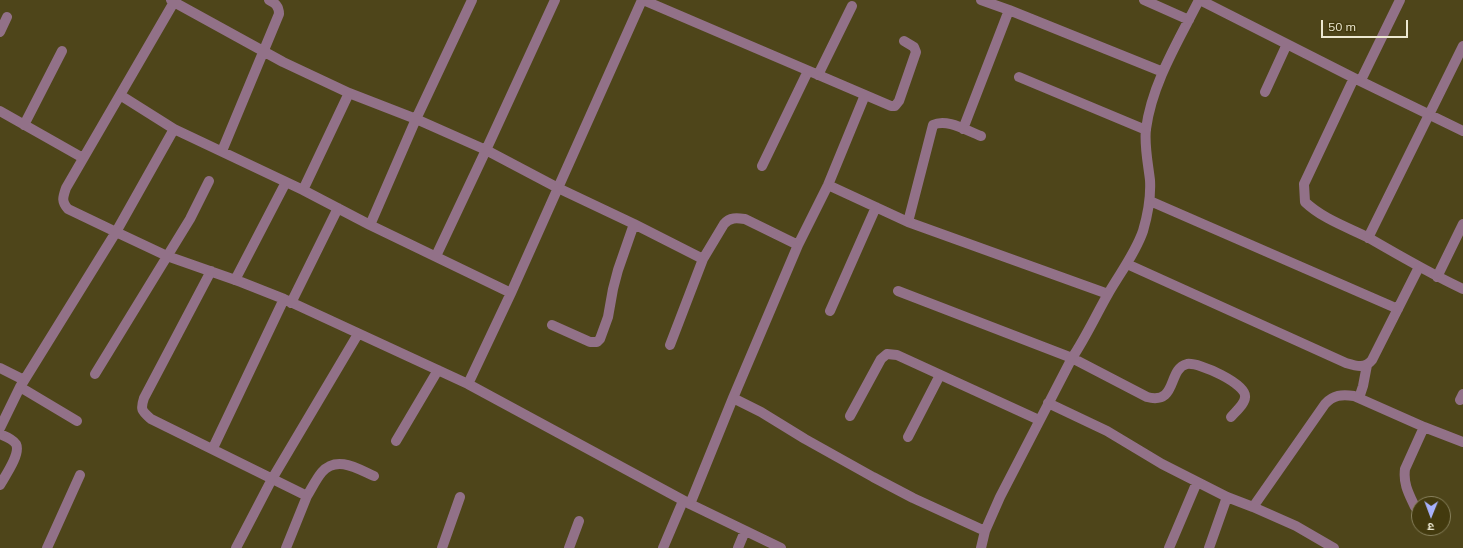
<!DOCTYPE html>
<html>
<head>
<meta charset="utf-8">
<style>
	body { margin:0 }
	#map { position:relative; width:1463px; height:548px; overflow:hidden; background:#4e451a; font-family:Mulish,"Noto Sans Devanagari",sans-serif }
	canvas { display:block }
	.north { position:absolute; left:1411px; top:496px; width:40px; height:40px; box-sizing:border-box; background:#433a0e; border:1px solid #87805c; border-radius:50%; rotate:181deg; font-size:11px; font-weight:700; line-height:16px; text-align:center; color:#ece8d1 }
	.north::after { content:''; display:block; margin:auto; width:14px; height:18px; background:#a7b1fc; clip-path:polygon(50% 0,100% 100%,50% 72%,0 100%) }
	.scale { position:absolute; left:1321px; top:20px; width:87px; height:18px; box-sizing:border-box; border:2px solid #ece8d1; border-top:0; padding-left:5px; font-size:12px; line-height:14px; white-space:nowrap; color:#ece8d1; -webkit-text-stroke:3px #433a0e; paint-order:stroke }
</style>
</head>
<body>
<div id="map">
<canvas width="1463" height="548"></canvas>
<div class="north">उ</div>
<div class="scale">50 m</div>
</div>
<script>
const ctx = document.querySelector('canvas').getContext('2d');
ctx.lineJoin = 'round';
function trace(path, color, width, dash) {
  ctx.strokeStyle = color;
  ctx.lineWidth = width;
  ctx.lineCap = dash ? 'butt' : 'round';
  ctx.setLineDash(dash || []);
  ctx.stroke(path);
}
trace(new Path2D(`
	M 171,0 L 174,2 L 66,188 C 63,197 61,201 68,209 L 116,232 L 174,129
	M 175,0 L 174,2 L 283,62 L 349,93 L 416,119 L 486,150 L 558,188 L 634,224 L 703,259 L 724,224 C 730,217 737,218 745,219 L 798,245
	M 643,0 L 891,106 L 895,106 L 899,101 L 916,52 L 914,47 L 904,41
	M 981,0 L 1009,10 L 1163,72
	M 1144,0 L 1189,20
	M 1200,0 L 1354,78 L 1463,131
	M 0,32 L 7,17
	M 818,75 L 852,6
	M 1019,77 L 1146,130
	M 1354,78 L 1304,184 L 1305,202 C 1323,219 1347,227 1369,238 C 1400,256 1431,274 1463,289
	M 1361,80 L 1400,0
	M 1265,92 L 1287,44
	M 120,95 L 174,129 L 303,190 L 370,225 L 511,293
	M 0,111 L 83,158
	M 24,125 L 62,51
	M 963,129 L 1009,10
	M 222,151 L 279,14 C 279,6 275,3 269,0
	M 762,166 L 808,71
	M 828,185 L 908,222 L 1108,294
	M 303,190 L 349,93
	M 1150,201 L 1398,309
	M 908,222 L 933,125 C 947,118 967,131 981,136
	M 370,225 L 416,119 L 472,0
	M 1368,238 L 1463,46
	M 436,256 L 486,150 L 555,0
	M 1127,264 L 1346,363 C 1356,366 1365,369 1372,360 L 1419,267
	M 211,271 L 144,398 C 140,410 142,411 151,419 L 307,496 L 286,548
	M 1437,277 L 1463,224
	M 235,280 L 286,182
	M 898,291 L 1072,358 L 1147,397 C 1178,405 1167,369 1187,364 C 1199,362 1247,384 1245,397 C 1245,404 1235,412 1231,417
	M 291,303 L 338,208
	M 830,311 L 876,207
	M 552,325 L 590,342 L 597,342 L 600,339 L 608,317 L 613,289 L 618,270 L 634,224
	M 670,345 L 703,259
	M 0,368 L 24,380
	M 95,374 L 190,219 L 209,181
	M 468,384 L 511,293 L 642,0
	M 20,387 L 77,421
	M 733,398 L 761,412 L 805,439 L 873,477 L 913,498 L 985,531
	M 1359,398 L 1363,386 L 1367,365
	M 1460,400 L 1463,394
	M 1048,403 L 1107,431 L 1162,464 L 1227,497 L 1253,507 L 1325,404 C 1333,395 1342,394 1354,396 L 1424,427 L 1463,442
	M 850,416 L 881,359 L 887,354 L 897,355 L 1039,420
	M 0,428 L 20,387 L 116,232 L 167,256 L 241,282 L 284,299 L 468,384 L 690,504 L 733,398 L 798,245 L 828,185 L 865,95
	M 0,434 C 5,436 13,439 16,444 C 21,454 5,476 0,485
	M 908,437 L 940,375
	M 396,441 L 438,370
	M 213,448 L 284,299
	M 307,496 C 312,488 316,479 322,472 C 337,455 358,469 374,476
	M 690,504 L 781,548
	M 1253,507 L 1296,526 L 1334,548
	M 1415,507 C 1409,494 1403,484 1405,469 L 1424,427
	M 47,548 L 80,475
	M 236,548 L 272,479 L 358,334
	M 442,548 L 460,497
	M 569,548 L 579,521
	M 663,548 L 683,501
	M 738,548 L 745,531
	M 981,548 L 985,531 L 1000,497 L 1072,358 C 1086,337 1096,315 1108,294 C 1120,273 1135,254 1143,231 C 1148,214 1151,197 1150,180 C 1148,163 1144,145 1146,129 C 1152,83 1179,40 1199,0
	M 1169,548 L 1197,482
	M 1209,548 L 1227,497`), '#927188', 10);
</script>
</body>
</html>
